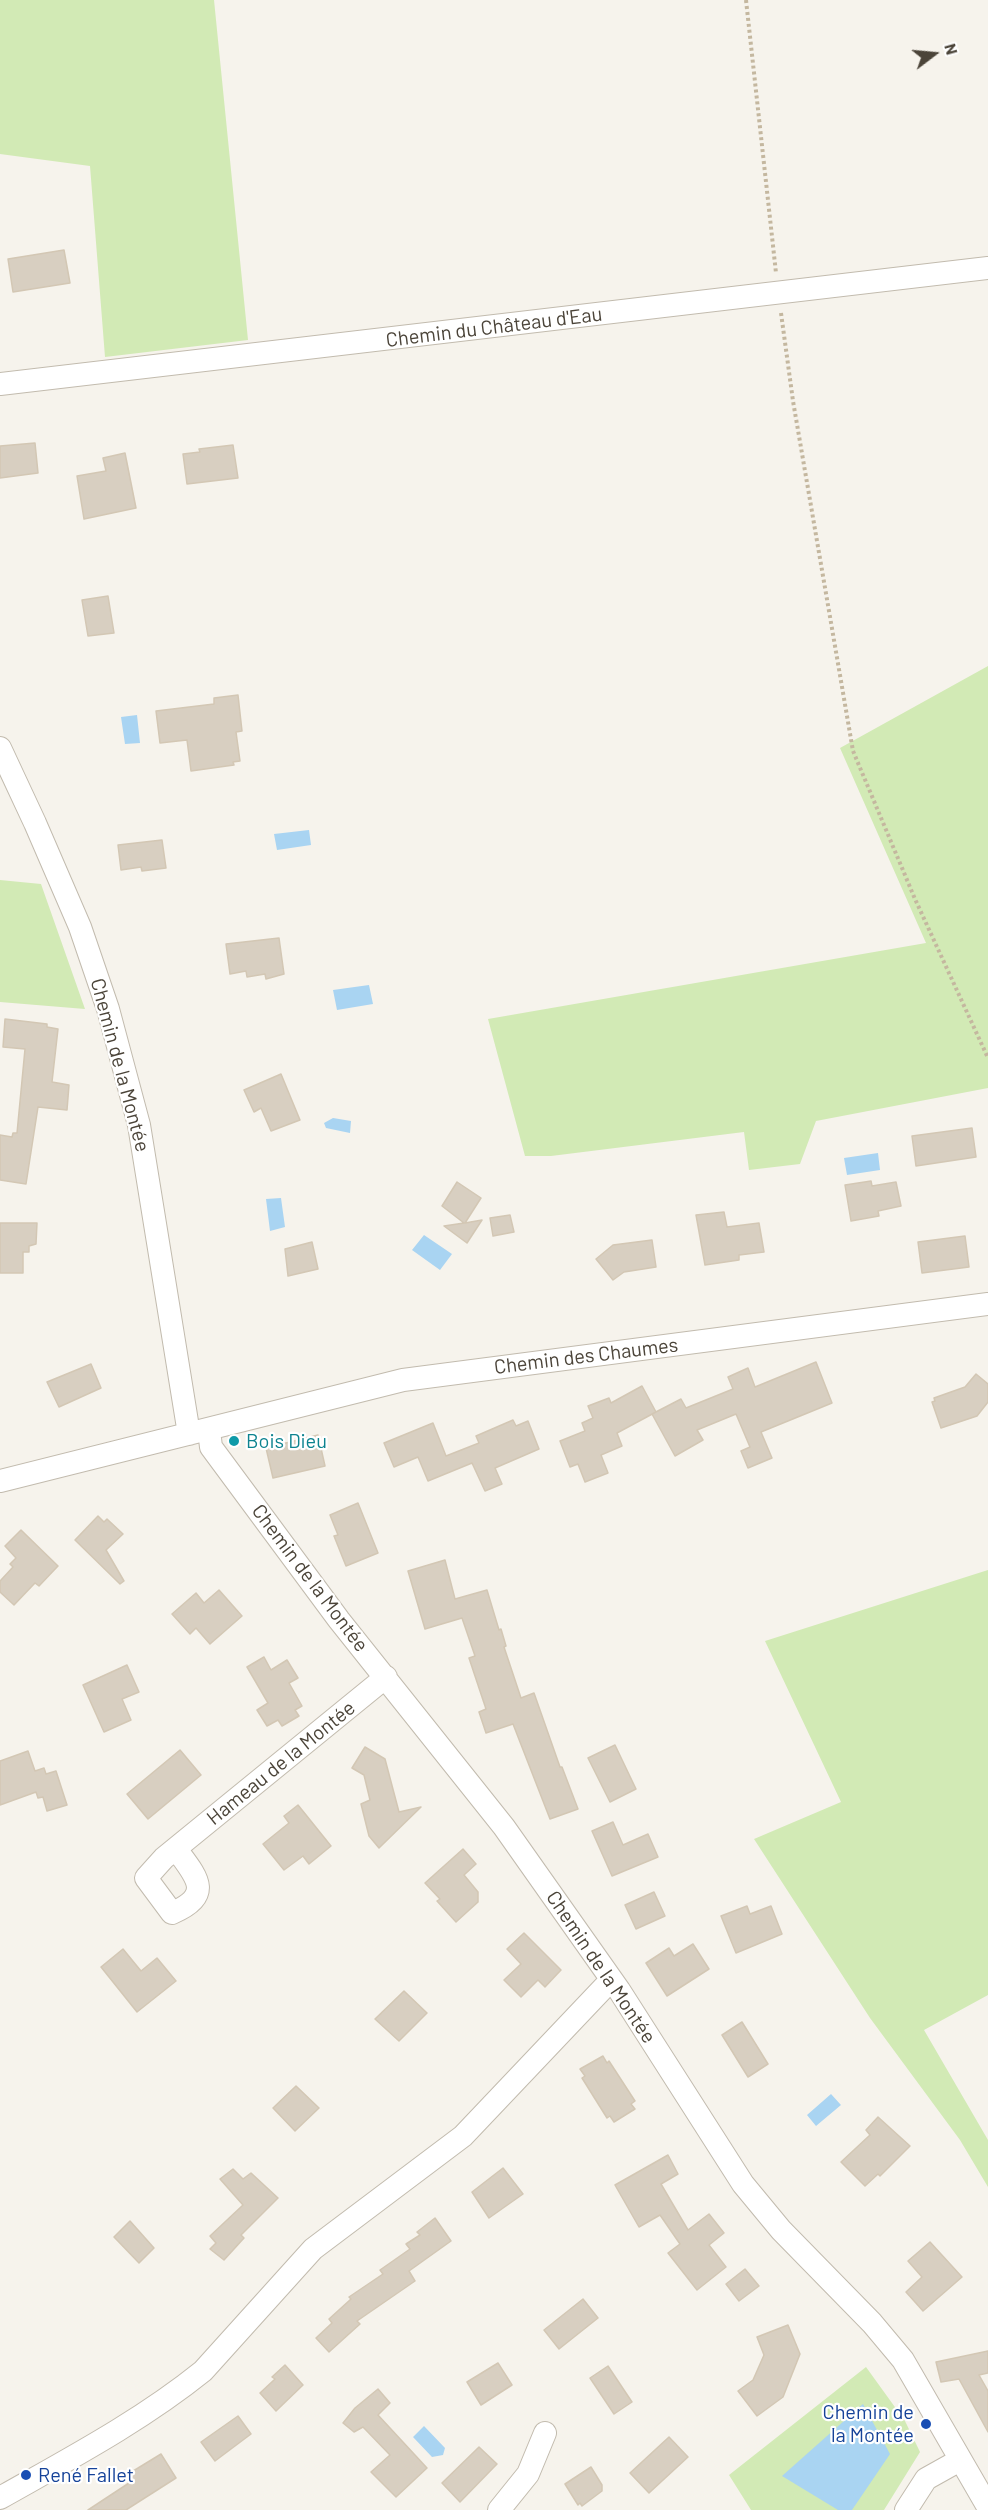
<!DOCTYPE html>
<html>
<head>
<meta charset="utf-8">
<style>
	body { margin:0 }
	#map { position:relative; width:988px; height:2510px; overflow:hidden; background:#f6f3ec; font-family:Barlow,sans-serif }
	canvas { display:block }
	.north { position:absolute; left:904px; top:24px; width:60px; height:60px; -webkit-text-stroke:4px #fff; paint-order:stroke; rotate:74deg; font-size:16px; font-weight:700; line-height:24px; text-align:center; color:#4b4439 }
	.north::after { content:''; display:block; margin:auto; width:21px; height:27px; background:#4b4439; clip-path:polygon(50% 0,100% 100%,50% 72%,0 100%) }
</style>
</head>
<body>
<div id="map">
<canvas width="988" height="2510"></canvas>
<div class="north">N</div>
</div>
<script>
const ctx = document.querySelector('canvas').getContext('2d');
ctx.lineJoin = 'round';
function fill(path, color) {
  ctx.fillStyle = color;
  ctx.fill(path, 'evenodd');
}
function trace(path, color, width, dash) {
  ctx.strokeStyle = color;
  ctx.lineWidth = width;
  ctx.lineCap = dash ? 'butt' : 'round';
  ctx.setLineDash(dash || []);
  ctx.stroke(path);
}
function write(font, color, halo, rows, align = 'center') {
  ctx.font = font + ' Barlow,sans-serif';
  ctx.lineWidth = 4.5;
  ctx.setLineDash([]);
  ctx.textBaseline = 'middle';
  ctx.strokeStyle = halo;
  ctx.fillStyle = color;
  for (const [text, x, y, turn = 0] of rows) {
    ctx.save();
    ctx.translate(x, y);
    ctx.rotate((+turn || 0) * Math.PI / 180);
    ctx.textAlign = isNaN(turn) ? turn : align;
    if (halo) ctx.strokeText(text, 0, 0);
    ctx.fillText(text, 0, 0);
    ctx.restore();
  }
}
fill(new Path2D(`
	M 0,0 L 214,0 L 248,340 L 105,357 L 90,166 L 0,154 Z
	M 988,666 L 988,1088 L 816,1121 L 800,1164 L 749,1170 L 744,1132 L 551,1156 L 525,1156 L 488,1019 L 926,943 L 840,748 Z
	M 0,880 L 41,884 L 85,1009 L 0,1002 Z
	M 988,1570 L 988,1995 L 924,2030 L 988,2140 L 988,2187 L 960,2140 L 870,2018 L 754,1839 L 841,1802 L 765,1641 Z
	M 866,2367 L 905,2421 L 920,2452 L 884,2510 L 751,2510 L 729,2475 Z`), '#d2eab5');
fill(new Path2D(`
	M 137,715 L 140,743 L 125,744 L 121,717 Z
	M 309,830 L 311,845 L 277,850 L 274,834 Z
	M 369,985 L 373,1004 L 337,1010 L 333,990 Z
	M 333,1118 L 351,1121 L 350,1133 L 326,1128 L 324,1123 Z
	M 878,1153 L 880,1170 L 847,1175 L 844,1158 Z
	M 281,1198 L 285,1227 L 270,1231 L 266,1199 Z
	M 424,1235 L 452,1254 L 440,1270 L 412,1250 Z
	M 831,2094 L 841,2105 L 816,2126 L 807,2115 Z
	M 863,2404 L 890,2454 L 852,2510 L 838,2510 L 782,2476 Z
	M 424,2426 L 445,2448 L 443,2455 L 432,2457 L 413,2437 Z`), '#a9d4f2');
const building = new Path2D(`
	M 64,250 L 70,283 L 13,292 L 8,259 Z
	M 35,443 L 38,473 L 0,478 L 0,446 Z
	M 233,445 L 238,478 L 187,484 L 183,454 L 200,452 L 199,449 Z
	M 125,453 L 136,508 L 84,519 L 77,476 L 106,471 L 103,458 Z
	M 108,596 L 114,633 L 88,636 L 82,600 Z
	M 238,695 L 242,731 L 236,732 L 240,761 L 233,762 L 234,765 L 191,771 L 187,740 L 160,743 L 156,711 L 214,704 L 214,698 Z
	M 162,840 L 166,868 L 142,871 L 141,867 L 121,870 L 118,845 Z
	M 279,938 L 284,974 L 266,979 L 265,974 L 247,977 L 246,971 L 230,974 L 226,944 Z
	M 5,1019 L 47,1024 L 47,1027 L 58,1029 L 52,1082 L 69,1085 L 67,1110 L 38,1107 L 26,1184 L 0,1180 L 0,1135 L 12,1137 L 13,1133 L 17,1133 L 25,1049 L 3,1047 Z
	M 281,1074 L 300,1120 L 271,1131 L 261,1108 L 254,1112 L 244,1090 Z
	M 972,1128 L 976,1157 L 916,1166 L 912,1136 Z
	M 871,1181 L 872,1186 L 896,1182 L 901,1206 L 878,1211 L 879,1216 L 851,1221 L 845,1185 Z
	M 457,1182 L 481,1198 L 465,1223 L 482,1220 L 467,1243 L 444,1226 L 464,1223 L 442,1206 Z
	M 724,1212 L 727,1227 L 759,1223 L 764,1252 L 739,1255 L 739,1260 L 705,1265 L 696,1215 Z
	M 510,1215 L 514,1232 L 493,1236 L 490,1218 Z
	M 0,1223 L 37,1223 L 36,1244 L 29,1246 L 29,1252 L 23,1252 L 23,1273 L 0,1273 Z
	M 965,1236 L 969,1267 L 922,1273 L 918,1242 Z
	M 652,1240 L 656,1267 L 624,1272 L 613,1280 L 596,1259 L 613,1245 Z
	M 312,1242 L 318,1269 L 288,1276 L 285,1249 Z
	M 816,1362 L 832,1403 L 761,1432 L 772,1458 L 748,1468 L 741,1451 L 750,1447 L 736,1414 L 697,1430 L 703,1440 L 675,1456 L 652,1414 L 681,1399 L 686,1408 L 733,1389 L 728,1377 L 748,1368 L 755,1387 Z
	M 91,1364 L 101,1388 L 59,1407 L 47,1382 Z
	M 976,1374 L 988,1384 L 988,1402 L 977,1416 L 941,1428 L 932,1402 L 935,1401 L 934,1398 L 965,1387 Z
	M 642,1386 L 656,1412 L 617,1433 L 622,1446 L 601,1455 L 608,1473 L 585,1482 L 578,1464 L 570,1467 L 560,1441 L 585,1431 L 582,1423 L 593,1418 L 588,1406 L 609,1398 L 611,1403 Z
	M 513,1420 L 516,1426 L 528,1421 L 539,1449 L 495,1468 L 502,1484 L 485,1491 L 472,1463 L 428,1481 L 418,1457 L 394,1467 L 384,1443 L 433,1423 L 446,1456 L 479,1443 L 476,1436 Z
	M 318,1435 L 325,1466 L 273,1478 L 266,1448 Z
	M 358,1503 L 378,1553 L 346,1566 L 334,1536 L 338,1535 L 330,1515 Z
	M 98,1516 L 104,1522 L 107,1519 L 123,1534 L 106,1550 L 124,1581 L 120,1584 L 75,1540 Z
	M 21,1530 L 58,1566 L 39,1586 L 35,1583 L 14,1605 L 0,1592 L 0,1581 L 13,1567 L 10,1564 L 16,1558 L 5,1546 Z
	M 445,1560 L 455,1599 L 487,1590 L 499,1630 L 501,1629 L 506,1646 L 504,1647 L 521,1698 L 534,1693 L 560,1767 L 562,1767 L 578,1809 L 550,1819 L 513,1724 L 486,1733 L 479,1712 L 486,1709 L 469,1658 L 475,1656 L 462,1618 L 425,1629 L 408,1571 Z
	M 219,1590 L 242,1616 L 210,1644 L 196,1628 L 190,1634 L 172,1614 L 196,1593 L 204,1603 Z
	M 264,1657 L 271,1670 L 287,1660 L 298,1678 L 289,1683 L 302,1706 L 295,1710 L 299,1716 L 282,1726 L 278,1720 L 267,1726 L 257,1710 L 268,1703 L 247,1667 Z
	M 127,1665 L 139,1692 L 122,1699 L 131,1720 L 104,1732 L 83,1685 Z
	M 615,1745 L 636,1789 L 610,1802 L 588,1758 Z
	M 365,1747 L 385,1759 L 399,1812 L 421,1807 L 379,1848 L 369,1836 L 361,1804 L 370,1800 L 364,1775 L 352,1768 Z
	M 180,1750 L 201,1775 L 148,1819 L 127,1794 Z
	M 28,1751 L 35,1771 L 44,1768 L 46,1774 L 56,1771 L 67,1805 L 47,1811 L 43,1797 L 38,1798 L 36,1792 L 0,1805 L 0,1761 Z
	M 298,1805 L 331,1846 L 309,1864 L 303,1856 L 284,1870 L 263,1844 L 289,1823 L 284,1816 Z
	M 613,1822 L 623,1845 L 648,1834 L 658,1857 L 612,1876 L 592,1831 Z
	M 463,1849 L 476,1864 L 464,1875 L 478,1892 L 478,1902 L 456,1922 L 437,1901 L 440,1899 L 425,1883 Z
	M 654,1892 L 665,1916 L 636,1929 L 625,1905 Z
	M 747,1906 L 750,1914 L 771,1906 L 782,1934 L 736,1953 L 721,1916 Z
	M 524,1933 L 561,1970 L 545,1987 L 538,1980 L 521,1997 L 504,1980 L 521,1964 L 507,1949 Z
	M 693,1944 L 709,1969 L 667,1996 L 646,1963 L 669,1948 L 674,1956 Z
	M 123,1949 L 141,1971 L 157,1958 L 176,1981 L 137,2012 L 101,1967 Z
	M 404,1991 L 427,2013 L 399,2041 L 375,2019 Z
	M 742,2022 L 768,2064 L 748,2077 L 722,2035 Z
	M 603,2056 L 607,2063 L 609,2061 L 635,2101 L 631,2104 L 635,2109 L 614,2122 L 610,2116 L 607,2118 L 582,2078 L 585,2076 L 580,2069 Z
	M 296,2086 L 319,2108 L 295,2131 L 273,2108 Z
	M 878,2117 L 910,2146 L 880,2176 L 878,2174 L 865,2186 L 841,2162 L 870,2135 L 866,2130 Z
	M 668,2155 L 678,2174 L 661,2184 L 688,2230 L 709,2214 L 724,2233 L 709,2245 L 726,2267 L 697,2290 L 668,2253 L 680,2244 L 660,2215 L 639,2227 L 615,2185 Z
	M 503,2168 L 523,2194 L 489,2218 L 472,2192 Z
	M 233,2169 L 243,2179 L 251,2173 L 278,2198 L 241,2235 L 244,2238 L 224,2260 L 210,2249 L 216,2243 L 210,2236 L 243,2205 L 220,2179 Z
	M 435,2218 L 451,2241 L 409,2271 L 415,2281 L 357,2321 L 360,2324 L 329,2352 L 316,2338 L 332,2323 L 329,2319 L 351,2299 L 349,2297 L 383,2274 L 380,2270 L 410,2249 L 406,2244 L 420,2235 L 417,2232 Z
	M 130,2221 L 154,2248 L 139,2263 L 114,2237 Z
	M 930,2242 L 962,2277 L 923,2311 L 906,2292 L 922,2277 L 908,2261 Z
	M 745,2269 L 759,2286 L 739,2301 L 726,2284 Z
	M 583,2299 L 598,2318 L 559,2349 L 544,2330 Z
	M 788,2325 L 800,2354 L 783,2397 L 757,2416 L 738,2391 L 753,2380 L 764,2355 L 757,2337 Z
	M 988,2351 L 988,2373 L 979,2375 L 988,2391 L 988,2432 L 959,2379 L 941,2382 L 936,2362 Z
	M 498,2363 L 512,2385 L 481,2405 L 467,2382 Z
	M 285,2365 L 303,2385 L 276,2411 L 260,2393 L 275,2379 L 272,2377 Z
	M 608,2366 L 632,2402 L 614,2414 L 590,2378 Z
	M 378,2389 L 390,2403 L 378,2415 L 427,2468 L 396,2497 L 371,2472 L 390,2455 L 363,2427 L 354,2432 L 343,2423 L 355,2408 Z
	M 238,2416 L 251,2434 L 215,2461 L 201,2442 Z
	M 669,2437 L 688,2457 L 649,2493 L 630,2473 Z
	M 479,2447 L 497,2464 L 460,2502 L 442,2483 Z
	M 161,2454 L 176,2478 L 126,2510 L 88,2510 L 129,2483 L 125,2476 Z
	M 591,2467 L 602,2485 L 602,2491 L 582,2506 L 580,2503 L 578,2505 L 565,2484 Z`);
fill(building, '#d8cfc1');
trace(building, '#d3c7b4', 1.5);
const minor = new Path2D(`
	M 0,384 L 988,268
	M 0,748 L 35,823 L 80,927 L 108,1009 L 139,1125 L 189,1434
	M 209,1430 L 211,1447 L 339,1620 L 504,1827 L 619,1990 L 743,2184 L 781,2230 L 872,2323 L 903,2360 L 988,2507
	M 0,1481 L 403,1380 L 988,1304
	M 176,1849 C 196,1876 215,1895 172,1913 L 146,1878 L 164,1858 L 386,1677
	M 0,2498 C 69,2459 141,2421 203,2371 L 313,2249 L 463,2136 L 611,1980
	M 499,2510 L 528,2474 L 545,2433
	M 906,2510 L 926,2479 L 960,2460`);
trace(minor, '#c2bbae', 24);
trace(new Path2D(`
	M 746,0 L 776,273
	M 781,313 L 793,401 L 853,751 L 915,899 L 988,1058`), '#c4b79f', 4, [3, 3]);
trace(minor, '#fff', 22);
for (const [x, y, r, color] of [
	[234,1441,6,"#0f9aa8"],
	[926,2424,6,"#1a4fb4"],
	[26,2475,6,"#1a4fb4"]
]) {
  const dot = new Path2D();
  dot.arc(x, y, r, 0, 2 * Math.PI);
  ctx.fillStyle = color;
  ctx.fill(dot);
  trace(dot, '#fff', 2);
}
write('20px', '#4b4439', '#fff', [
	["Chemin du Château d'Eau",494,327,-7],
	["Chemin de la Montée",120,1065,75],
	["Chemin des Chaumes",586,1356,-7],
	["Chemin de la Montée",310,1578,53],
	["Hameau de la Montée",281,1763,-39],
	["Chemin de la Montée",601,1967,56]
]);
write('20px', '#0d838f', '#fff', [
	["Bois Dieu",246,1441]
], 'left');
write('20px', '#164399', '#fff', [
	["Chemin de",914,2412],
	["la Montée",914,2435],
	["René Fallet",38,2475,"left"]
], 'right');
</script>
</body>
</html>
